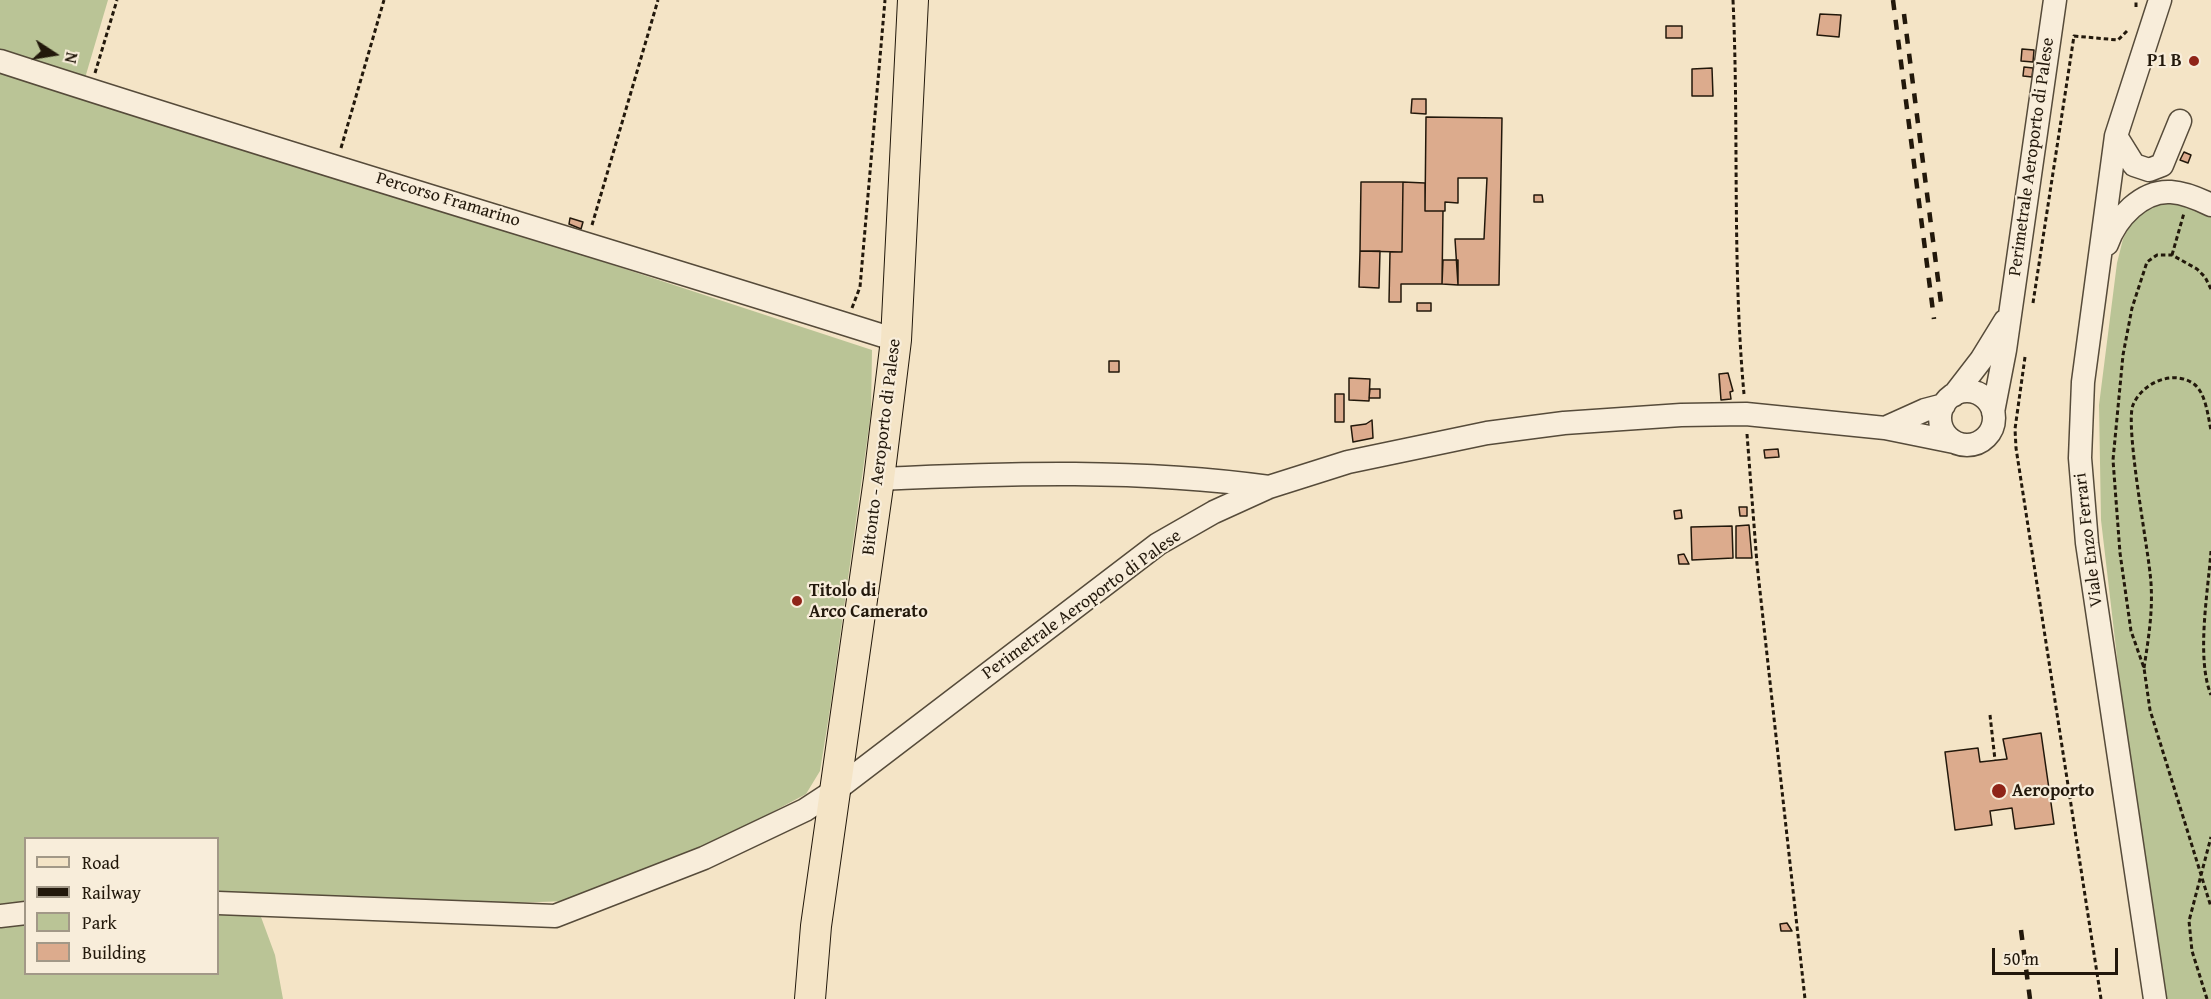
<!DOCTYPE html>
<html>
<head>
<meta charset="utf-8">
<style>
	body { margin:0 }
	#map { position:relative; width:2211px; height:999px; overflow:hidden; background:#f4e4c6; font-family:"Gentium Book Plus",serif }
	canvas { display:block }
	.legend { position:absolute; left:24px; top:837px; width:195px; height:138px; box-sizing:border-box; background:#f8edda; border:2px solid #a29887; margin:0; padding:8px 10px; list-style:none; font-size:18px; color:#22180b }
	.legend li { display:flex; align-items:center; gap:12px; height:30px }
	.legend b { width:30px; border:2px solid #a29887 }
	.north { position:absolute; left:24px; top:24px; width:60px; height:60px; -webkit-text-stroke:4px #f8edda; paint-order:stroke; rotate:102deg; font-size:16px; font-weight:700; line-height:24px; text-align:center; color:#22180b }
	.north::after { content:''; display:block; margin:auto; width:21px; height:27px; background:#22180b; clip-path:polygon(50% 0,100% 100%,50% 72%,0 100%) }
	.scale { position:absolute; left:1992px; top:948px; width:126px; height:27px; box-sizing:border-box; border:3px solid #22180b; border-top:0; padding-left:8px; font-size:18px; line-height:21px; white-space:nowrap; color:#22180b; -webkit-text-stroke:4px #f8edda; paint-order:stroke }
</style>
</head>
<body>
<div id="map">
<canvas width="2211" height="999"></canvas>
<ul class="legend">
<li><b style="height:8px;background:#f4e4c6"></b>Road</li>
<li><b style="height:8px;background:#22180b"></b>Railway</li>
<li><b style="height:16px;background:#bac496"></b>Park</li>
<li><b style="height:16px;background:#dcab8d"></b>Building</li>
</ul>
<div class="north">N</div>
<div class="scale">50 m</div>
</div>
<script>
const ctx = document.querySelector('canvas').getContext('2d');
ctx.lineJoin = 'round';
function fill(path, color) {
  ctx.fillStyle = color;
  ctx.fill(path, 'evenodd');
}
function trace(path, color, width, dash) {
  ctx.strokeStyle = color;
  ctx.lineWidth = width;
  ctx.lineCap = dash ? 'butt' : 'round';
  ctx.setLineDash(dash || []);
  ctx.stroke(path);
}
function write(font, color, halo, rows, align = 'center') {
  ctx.font = font + ' "Gentium Book Plus",serif';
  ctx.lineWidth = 4.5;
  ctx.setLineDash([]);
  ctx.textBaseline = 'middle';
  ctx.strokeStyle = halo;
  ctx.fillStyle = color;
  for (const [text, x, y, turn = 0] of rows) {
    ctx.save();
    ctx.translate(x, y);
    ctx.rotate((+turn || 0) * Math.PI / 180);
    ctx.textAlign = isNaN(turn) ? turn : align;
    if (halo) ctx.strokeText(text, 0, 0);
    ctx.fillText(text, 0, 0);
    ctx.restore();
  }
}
fill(new Path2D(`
	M 0,0 L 108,0 L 80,95 L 430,205 L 872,350 L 871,412 L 830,709 L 820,771 L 806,794 L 701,850 L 568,901 L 453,905 L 218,892 L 218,838 L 26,838 L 26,974 L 218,974 L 218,900 L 254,898 L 275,955 L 283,999 L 0,999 Z
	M 2170,200 L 2211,212 L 2211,999 L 2166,999 L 2157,950 L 2124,717 L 2101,520 L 2099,405 L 2117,263 L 2123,239 L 2129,227 L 2147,207 Z`), '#bac496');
const building = new Path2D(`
	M 1820,14 L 1841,15 L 1839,37 L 1817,35 Z
	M 1666,26 L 1682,26 L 1682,38 L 1666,38 Z
	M 2022,49 L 2034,50 L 2033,62 L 2021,61 Z
	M 2024,67 L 2033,68 L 2032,77 L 2023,76 Z
	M 1712,68 L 1713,96 L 1692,96 L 1692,69 Z
	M 1412,99 L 1426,99 L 1426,114 L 1411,113 Z
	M 1426,117 L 1502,118 L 1499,285 L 1458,285 L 1455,239 L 1484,239 L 1487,178 L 1458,178 L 1458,203 L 1445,202 L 1445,211 L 1425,211 Z
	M 2184,152 L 2191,155 L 2188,163 L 2180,160 Z
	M 1361,182 L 1403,182 L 1402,252 L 1360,251 Z
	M 1403,182 L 1425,183 L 1425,211 L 1443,211 L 1442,284 L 1401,284 L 1401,302 L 1389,302 L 1390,252 L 1402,252 Z
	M 1534,195 L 1542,195 L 1543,202 L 1534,202 Z
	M 570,218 L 583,222 L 581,229 L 569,224 Z
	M 1360,251 L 1380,251 L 1379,288 L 1359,287 Z
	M 1443,260 L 1458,260 L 1458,285 L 1442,284 Z
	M 1417,303 L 1431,303 L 1431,311 L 1417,311 Z
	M 1109,361 L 1119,361 L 1119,372 L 1109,372 Z
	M 1728,373 L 1733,391 L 1730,392 L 1731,399 L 1721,400 L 1719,374 Z
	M 1349,378 L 1370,379 L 1369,401 L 1349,400 Z
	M 1370,389 L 1380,389 L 1380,398 L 1369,398 Z
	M 1335,394 L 1344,394 L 1344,422 L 1335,422 Z
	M 1372,420 L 1373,438 L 1353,442 L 1351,426 L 1366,424 Z
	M 1778,449 L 1779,457 L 1765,458 L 1764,450 Z
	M 1739,507 L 1747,507 L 1747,516 L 1740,516 Z
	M 1681,510 L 1682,518 L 1675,519 L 1674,511 Z
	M 1749,525 L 1752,558 L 1736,558 L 1736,526 Z
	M 1732,526 L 1733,558 L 1692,560 L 1691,527 Z
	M 1684,554 L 1689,564 L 1679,564 L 1678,555 Z
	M 2041,733 L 2054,824 L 2015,829 L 2012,808 L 1990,811 L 1992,825 L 1955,830 L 1945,752 L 1978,748 L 1980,762 L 2007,759 L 2003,739 Z
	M 1787,923 L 1792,931 L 1781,931 L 1780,924 Z`);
fill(building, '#dcab8d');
trace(building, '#22180b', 1.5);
const minor = new Path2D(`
	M 0,61 C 298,158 598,246 896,340
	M 2116,136 L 2134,165 L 2149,170 L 2162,165 L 2180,121
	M 2107,244 C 2116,218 2142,190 2171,192 C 2185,193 2199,199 2211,205
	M1940 418a27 27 0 1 1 54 0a27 27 0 1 1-54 0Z
	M 1954,395 L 1981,360 L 2005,321
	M 1993,412 L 2005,350 L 2055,0
	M 1885,428 L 1925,410 L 1944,405
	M 879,479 C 1009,473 1141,469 1269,487
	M 218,903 L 555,916 L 704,858 L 805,810 L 837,789 L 1158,544 L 1214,512 L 1269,487 L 1348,462 L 1487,433 L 1564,423 L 1681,415 L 1746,414 L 1885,428 L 1954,442
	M 0,916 L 26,913
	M 2155,999 L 2087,543 L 2080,458 L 2083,382 L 2116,136 L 2160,0`);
const major = new Path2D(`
	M 810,999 L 816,926 L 879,479 L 896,340 L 913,0`);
trace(minor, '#564b3a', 25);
trace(major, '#22180b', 32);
trace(new Path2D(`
	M 1733,0 C 1739,131 1732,263 1744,394
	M 2136,7 L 2136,0
	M 95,73 L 117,0
	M 341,148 L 384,0
	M 592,225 L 658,0
	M 2172,255 L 2184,213
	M 2211,289 L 2205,277 L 2197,269 L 2172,255 L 2157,255 L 2147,262 L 2132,308 L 2123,355 L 2113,460 L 2120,553 L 2131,631 L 2144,668 L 2150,710 L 2211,907
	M 2033,303 L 2074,36 L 2118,40 L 2128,30
	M 852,308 L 860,287 L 885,0
	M 2025,357 L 2015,429 L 2016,448 L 2101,999
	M 1747,434 L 1757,564 L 1805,999
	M 2211,551 C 2208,592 2196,658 2211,695
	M 2144,668 C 2149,635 2154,605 2150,573 C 2147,543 2125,425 2133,405 C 2142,383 2173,369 2194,384 C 2206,393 2208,417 2211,430
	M 1990,715 L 1995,760
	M 2207,999 L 2192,951 L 2189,921 L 2211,837`), '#22180b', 3, [4.5, 3]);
trace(minor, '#f8edda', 22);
trace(major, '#f4e4c6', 30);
trace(new Path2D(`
	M 1893,0 L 1934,319
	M 1904,14 L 1941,303
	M 2021,930 L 2030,999`), '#22180b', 4.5, [10, 10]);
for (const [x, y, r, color] of [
	[2194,61,6,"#8f2418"],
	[797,601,6,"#8f2418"],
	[1999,791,8,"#8f2418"]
]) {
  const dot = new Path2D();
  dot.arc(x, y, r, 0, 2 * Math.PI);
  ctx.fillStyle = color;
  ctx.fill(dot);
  trace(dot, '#f8edda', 2);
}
write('bold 18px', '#22180b', '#f8edda', [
	["P1 B",2182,61,"right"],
	["Titolo di",809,591],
	["Arco Camerato",809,612],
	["Aeroporto",2012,791]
], 'left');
write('18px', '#22180b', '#f8edda', [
	["Perimetrale Aeroporto di Palese",2032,157,-82],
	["Percorso Framarino",448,200,17],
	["Bitonto - Aeroporto di Palese",882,447,-83],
	["Viale Enzo Ferrari",2089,540,-97],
	["Perimetrale Aeroporto di Palese",1082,605,-36]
]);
</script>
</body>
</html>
